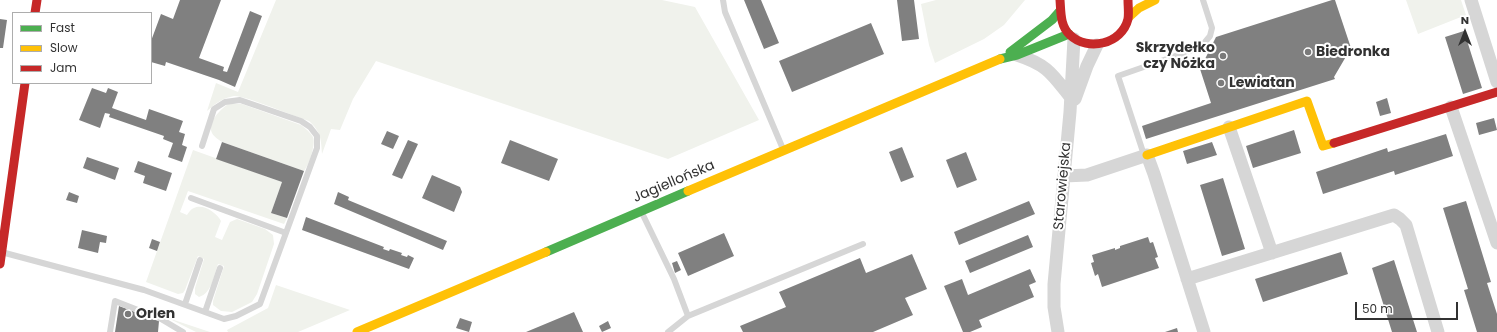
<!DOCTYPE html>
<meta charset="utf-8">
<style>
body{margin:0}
#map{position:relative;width:1497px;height:332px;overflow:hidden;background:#fff;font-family:Poppins,sans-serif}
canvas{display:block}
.legend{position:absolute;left:12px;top:12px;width:140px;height:72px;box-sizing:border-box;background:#fff;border:1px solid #adadad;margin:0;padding:5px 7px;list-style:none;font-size:12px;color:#323232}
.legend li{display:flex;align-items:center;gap:8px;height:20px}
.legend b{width:20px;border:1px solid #adadad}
.north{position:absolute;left:1445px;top:12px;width:40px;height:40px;-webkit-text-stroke:3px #fff;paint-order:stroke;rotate:0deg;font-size:11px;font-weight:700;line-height:16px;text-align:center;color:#323232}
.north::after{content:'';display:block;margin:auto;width:14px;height:18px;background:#323232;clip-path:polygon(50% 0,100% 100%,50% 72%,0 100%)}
.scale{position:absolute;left:1355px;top:302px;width:103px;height:18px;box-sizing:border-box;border:2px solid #323232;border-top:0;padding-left:5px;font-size:12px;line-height:14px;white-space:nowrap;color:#323232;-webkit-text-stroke:3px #fff;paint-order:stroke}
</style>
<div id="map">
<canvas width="1497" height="332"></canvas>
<ul class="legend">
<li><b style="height:5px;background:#4caf50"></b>Fast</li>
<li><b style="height:5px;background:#ffc107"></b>Slow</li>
<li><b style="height:5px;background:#c62828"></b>Jam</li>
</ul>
<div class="north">N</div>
<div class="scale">50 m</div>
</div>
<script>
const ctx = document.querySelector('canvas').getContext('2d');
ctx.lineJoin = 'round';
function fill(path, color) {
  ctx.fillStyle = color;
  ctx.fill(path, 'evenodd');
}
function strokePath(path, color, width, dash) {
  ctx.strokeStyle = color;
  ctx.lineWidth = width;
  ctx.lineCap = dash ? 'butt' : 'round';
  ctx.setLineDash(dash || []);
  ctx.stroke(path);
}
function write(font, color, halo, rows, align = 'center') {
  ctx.font = font + ' Poppins,sans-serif';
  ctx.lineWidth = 4;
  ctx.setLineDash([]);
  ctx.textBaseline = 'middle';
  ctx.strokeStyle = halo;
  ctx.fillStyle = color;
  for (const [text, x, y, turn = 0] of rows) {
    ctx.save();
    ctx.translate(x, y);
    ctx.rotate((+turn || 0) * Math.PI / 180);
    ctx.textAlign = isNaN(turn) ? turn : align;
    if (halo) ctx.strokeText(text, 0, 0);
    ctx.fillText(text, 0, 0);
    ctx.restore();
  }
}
const green = new Path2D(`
 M276,0H662L695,7L759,120L668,159L376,61L353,99L340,130L331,129L322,154C321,139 321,132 309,121C296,117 244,95 234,96C223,98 216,103 207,111L216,83L238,92Z
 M936,0H1025L1004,25L984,39L935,63L929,45L921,4Z
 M1406,0H1461L1466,15L1418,34Z
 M228,104H242L301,125C305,128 310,132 313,137C316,144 309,165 304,171L222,142C219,140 214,137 212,133C207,122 220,110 228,104Z
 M193,150L282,182L271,213L287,218L284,224L188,191L180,212L187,215C189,212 191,209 194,208C203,203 217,213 221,221L215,237L222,240L230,222L237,219L265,229L273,235L274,244L257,294L252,302L232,312L221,311L213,305V301L224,266L218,264C214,275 212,293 199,297L195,294V288L204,259L198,256L185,290L183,293L178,294L146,282Z
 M276,285L350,310L298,332H228L227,330L268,308Z
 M168,318L210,332H196Z`);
const building = new Path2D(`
 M180,0H221L199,58L224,67L223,71L227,72L250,11L262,16L235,87L219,80L166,62L165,66L151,62V41L161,14L173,19Z
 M744,0H761L779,43L764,49Z
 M897,0H914L919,39L902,41Z
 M1332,0H1335L1351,48L1334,77L1335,79L1146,139L1142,126L1211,103L1200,69L1216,37Z
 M0,19L7,20L3,48H0Z
 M871,23L884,54L792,92L779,61Z
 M1464,31L1482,88L1463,94L1445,37Z
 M92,88L106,93L108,88L118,92L112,108L146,120L149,109L183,121L179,132L185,134L182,145L187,147L182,162L168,157L173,143L163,139L164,136L109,117L110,114L105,113L100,128L79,120Z
 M1387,98L1391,113L1380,116L1376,102Z
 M1494,118L1497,130L1479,135L1476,123Z
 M1294,130L1301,153L1253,168L1246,146Z
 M387,131L399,136L393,149L381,144Z
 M1446,134L1453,156L1395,175L1394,171L1323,194L1316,172L1387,148L1388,152Z
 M408,140L418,144L402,179L392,175Z
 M510,140L558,159L549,181L501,163Z
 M222,142L304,171L287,218L271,213L282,182L216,159Z
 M1212,142L1217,155L1187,164L1183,151Z
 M902,147L914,177L901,182L889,152Z
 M966,152L977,180L957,188L946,160Z
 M87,157L119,168L115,180L83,168Z
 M138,161L172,173L166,191L143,183L145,176L134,172Z
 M432,175L460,187L462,192L454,212L422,198Z
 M1223,178L1245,249L1222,256L1200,185Z
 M69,192L79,196L77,203L66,200Z
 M338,192L349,197L348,200L447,241L443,250L334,204Z
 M1029,201L1035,214L959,245L954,232Z
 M1466,201L1491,282L1487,283L1497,314V332H1477L1464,290L1468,289L1443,208Z
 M306,217L384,247L383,249L389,251L390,249L402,253L401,255L407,257L408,255L414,258L409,269L302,230Z
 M82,230L107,236L106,243L100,242L98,253L78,248Z
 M724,233L734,256L688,276L678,253Z
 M1028,235L1033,247L970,273L965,261Z
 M1148,237L1150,243L1153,242L1158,257L1155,258L1159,268L1102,287L1098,274L1095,276L1091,263L1094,262L1092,255L1115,248V250L1120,248V246Z
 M152,239L160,242L157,251L149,248Z
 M1341,252L1348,274L1263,302L1255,279Z
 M912,254L927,289L905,298L913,315L873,332H743L740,326L786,307L779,292L860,258L866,273Z
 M1394,260L1417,332H1392L1372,268Z
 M677,261L681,270L675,273L672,263Z
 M1030,269L1036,282L1029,285L1034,297L979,320L982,327L970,332H963L944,286L962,279L968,295Z
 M119,306L159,321L158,332H115Z
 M574,312L583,332H526Z
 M460,318L472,322L469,332L456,328Z
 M608,321L611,328L602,332L599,326Z
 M1177,328L1178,332H1165Z`);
const lane = new Path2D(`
 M723,0L725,12L783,149
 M1144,155L1118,76L1201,47L1210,36L1212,28L1203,0
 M191,198L286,233
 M642,213L674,279L688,316L863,244
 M5,253L144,290L224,319L236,316L260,304L317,148V136L310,127L301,121L240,100L225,102L214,109L202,146
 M185,304L200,260
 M205,312L220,268
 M110,332L115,301L161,319L183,332
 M668,332L688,316`);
const street = new Path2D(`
 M1471,0L1497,82
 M1017,55C1048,65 1052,74 1071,98
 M1075,99L1087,66L1097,45
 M1451,107L1497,243
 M1229,127L1272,253
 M1064,176L1087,175L1147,155L1154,174L1204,332
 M1187,279L1394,215L1400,219L1406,225L1438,332
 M1058,332L1054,307V284L1070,112L1074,39`);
const fast = new Path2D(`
 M1010,52L1052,20L1059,12
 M1000,59L1017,55L1069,34
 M546,252L688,191`);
const slow = new Path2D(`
 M1129,17L1139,8L1155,0
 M1147,155L1307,101L1323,146L1334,143
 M688,191L1000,59
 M357,332L546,252`);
const jam = new Path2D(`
 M1060,0C1061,12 1060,26 1070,35C1088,52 1122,44 1128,19C1129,13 1128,6 1128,0
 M35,13L37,0
 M1334,143L1497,92
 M0,264L25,83`);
const markers = [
 [1308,52,4,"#7a7a7a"],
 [1223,56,4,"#7a7a7a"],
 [1221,83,4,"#7a7a7a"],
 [128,314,4,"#7a7a7a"]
];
const poiNames = [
 ["Skrzydełko",1215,48,"right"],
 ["czy Nóżka",1215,64,"right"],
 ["Biedronka",1316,52],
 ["Lewiatan",1229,83],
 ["Orlen",136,314]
];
const streetNames = [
 ["Jagiellońska",674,182,-23],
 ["Starowiejska",1063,186,-85]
];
fill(green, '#f0f2ec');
fill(building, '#808080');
strokePath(lane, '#d6d6d6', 6);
strokePath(street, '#d6d6d6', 13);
strokePath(fast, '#4caf50', 9);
strokePath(slow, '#ffc107', 9);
strokePath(jam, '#c62828', 9);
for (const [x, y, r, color] of markers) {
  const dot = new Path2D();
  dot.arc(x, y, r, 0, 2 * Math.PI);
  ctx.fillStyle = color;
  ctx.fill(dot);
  strokePath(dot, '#fff', 1.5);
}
write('bold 14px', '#323232', '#fff', poiNames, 'left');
write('14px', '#323232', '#fff', streetNames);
</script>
